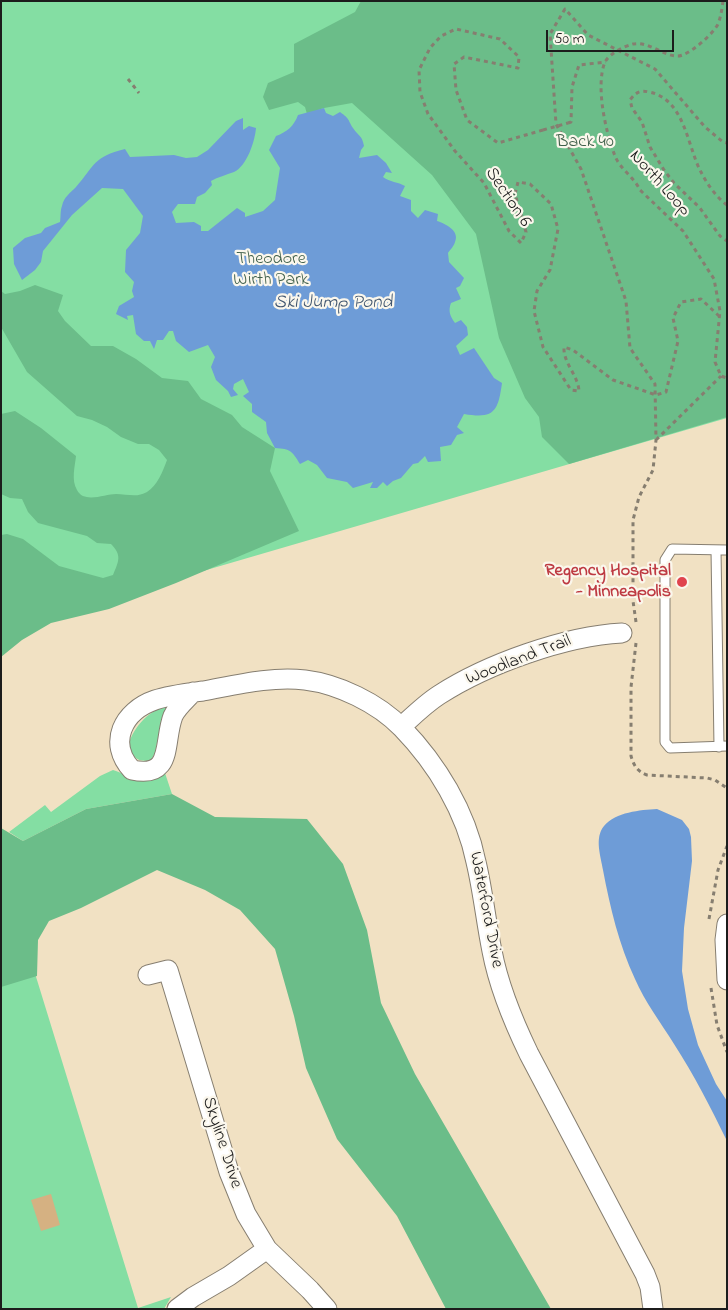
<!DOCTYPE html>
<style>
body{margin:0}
#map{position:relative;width:728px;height:1310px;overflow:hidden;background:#f1e1c3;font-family:"Indie Flower",sans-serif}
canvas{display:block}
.frame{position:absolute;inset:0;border:2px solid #1c1c1c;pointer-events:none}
.scale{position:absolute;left:546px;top:30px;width:128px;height:22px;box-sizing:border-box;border:2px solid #1c1c1c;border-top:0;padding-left:6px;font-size:15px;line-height:18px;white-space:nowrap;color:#1c1c1c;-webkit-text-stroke:4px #fbf7ec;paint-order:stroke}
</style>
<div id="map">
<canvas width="728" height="1310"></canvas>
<div class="frame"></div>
<div class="scale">50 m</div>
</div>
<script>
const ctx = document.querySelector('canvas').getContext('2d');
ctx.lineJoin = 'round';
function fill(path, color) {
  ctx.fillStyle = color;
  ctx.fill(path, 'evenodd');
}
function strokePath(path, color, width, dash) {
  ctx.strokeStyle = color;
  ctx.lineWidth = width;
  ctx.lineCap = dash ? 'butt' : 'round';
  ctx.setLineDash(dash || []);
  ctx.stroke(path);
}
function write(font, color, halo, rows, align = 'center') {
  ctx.font = font + ' "Indie Flower",sans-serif';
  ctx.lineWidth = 4.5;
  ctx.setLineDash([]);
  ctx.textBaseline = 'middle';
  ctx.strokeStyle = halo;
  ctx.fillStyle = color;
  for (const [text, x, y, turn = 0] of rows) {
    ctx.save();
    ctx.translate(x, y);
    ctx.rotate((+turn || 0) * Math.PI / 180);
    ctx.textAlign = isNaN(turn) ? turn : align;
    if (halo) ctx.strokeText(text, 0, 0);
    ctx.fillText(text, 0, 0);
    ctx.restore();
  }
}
const green = new Path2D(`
 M1,1H727V418L1,630Z
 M165,706L167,708L162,718L155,753L151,760C139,763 133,758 128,747C132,729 147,712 165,706Z
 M113,770C131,776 148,788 165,773L172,794L86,809L23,841L9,832L45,805L51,812L100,776Z
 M1,863L138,1308L171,1297L164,1309H1Z`);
const forest = new Path2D(`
 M361,1H727V417L569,464L542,437L539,417L525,398L499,338L476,234L432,175L352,103L324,108L307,114L305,107L298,102L269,110L263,97L268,83L294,72V44L355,12Z
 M35,285L63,295L58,311L65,321L91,346H113L136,359L162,378L188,381L201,399L232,415L242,427L275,448L270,471L299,531L176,583L109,609L51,623L22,640L1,657V535L7,534L23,539L59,566L103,578L113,575C119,561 122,555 111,544L97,543L87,536L38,523L28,512L22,499L10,498L1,494V414L15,411L41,428L76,456C75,466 71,480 77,490C84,504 105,494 116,494C127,494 137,498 147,492C157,486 163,471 167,460L159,450L149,444H138L121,437L107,427L92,420L77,416L27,372L1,327V291L5,294L20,291Z
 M172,794L215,817L307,819L343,864L367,930L381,1003L415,1074L551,1309H446L397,1216L337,1139L306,1068L294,1016L275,949L240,910L205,890L157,870L81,908L49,921L38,940L37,976L1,987V828L23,841L86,809Z`);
const water = new Path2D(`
 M324,108L326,113L333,116L340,112C351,120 347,119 353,128C359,137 362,135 364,146L361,150L359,158L377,155L386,163L392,173L386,172L383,177C390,182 398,182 405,186L400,196L411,200V211L418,218L425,210L438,214L437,221C446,224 460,231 455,242C454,246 450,250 448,253L449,262L464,278L460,286L456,288L461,299L451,303C448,311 450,316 455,323L461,320L467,327L468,335L456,346L460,355L474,348L494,378L502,383C498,412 494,419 464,414L457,427L464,433L457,435L451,445L440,447L441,461L428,462L425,456L418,463L413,464L401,478L393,481L387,486L383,482L377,488H370L373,482L353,488L347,482L327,478L317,465L308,460L300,464C292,451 291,449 275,448L267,433L266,422L252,412V404L243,396L249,392L243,379L234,384L233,389L238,395L231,397L228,391L216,380L211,367L215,357L208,345L189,352L176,341L173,331H169L163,340H157L154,349L150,341H144L136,334L133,315L127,316L128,320L116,314L119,306L134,297L132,291L134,282L125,272L126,250L140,233L143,216L123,189L102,188L72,215L43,251L41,262L35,270L22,280L14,264L13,248L25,238L41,233L45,228L60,222C61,217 60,211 62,206C64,197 70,193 76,187C95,165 93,157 125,149L130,157L174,155L186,158L197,157L208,150L236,121L243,118V130L249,126L256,128C255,141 247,166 234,172C226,175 218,177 211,181L212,185L205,193L197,197L195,204H178L172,212L176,223L194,222L201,226V231H208L237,208L245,213V217L263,211L275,200L280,168L269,150L276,136C287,132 294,126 298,115Z
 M657,809L682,820L689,829L691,837L692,861L684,928L682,971L688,1009L698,1045L716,1084L727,1101V1141C711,1108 694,1075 674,1044C661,1023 645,1002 635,979C619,945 610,907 603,870C601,857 594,838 604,826C616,812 640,810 657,809Z`);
const building = new Path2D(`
 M51,1194L60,1225L41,1231L31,1200Z`);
const path = new Path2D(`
 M723,1C722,9 721,16 718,24C714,33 688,57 677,56C663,56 649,41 633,44C624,46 609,54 605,62C595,86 606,133 615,156C620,169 634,177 640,190L683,231L714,279L720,311L715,362L721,376L727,378
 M128,79L139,93
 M568,123L571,122L572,87L579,65L606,62
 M543,130L498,143L467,120L456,90L454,64L464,57L518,68L519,57L500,39L456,29L441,36L430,48L419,70L420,92L428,114L455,151L484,183L509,231L521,243L526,232L515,194L518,182L530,184L551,204L558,229L550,270L537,291L534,311L543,347L571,390L579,391C578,375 563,363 564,347L573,350L613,380L656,395L666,392L678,341L673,318L681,302L701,299L720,317
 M727,205C716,197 707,184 701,172C687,146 685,99 649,92C640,90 636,92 630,100L632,108L642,122L650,147L664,170L674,183L700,208L720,236L727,241
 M656,440L721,376
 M636,622L633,601V520L639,497L653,470L656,440L655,384L630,348L626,301L581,169L556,124L550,34L565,9L588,35L655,69L705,127L723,142L727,143
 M636,643L631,687V756C634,766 637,771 647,775L707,778L715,780L727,788
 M709,919L718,870L727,846
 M711,988L717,1025L727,1052`);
const service = new Path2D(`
 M716,550L719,747
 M727,550L672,549L665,560V742L670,748L727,746`);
const minor = new Path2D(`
 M193,692C187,699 177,707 173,716C163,742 174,779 132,770C107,743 123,711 155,700C170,695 188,693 203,691C236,685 271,676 305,680C338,684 378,703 402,728C437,764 466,812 476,862C483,891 486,922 492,951C499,988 513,1021 529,1054L645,1274L650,1287L653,1309
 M401,727C413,716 425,704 439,695C487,664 565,636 622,633
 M727,924L725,940L727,980
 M148,975L168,970L229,1172L246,1214L267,1249L310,1290L327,1309
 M177,1309L193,1297L229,1276L267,1249`);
const pathBridge = new Path2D(`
 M543,130L568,123`);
const markers = [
 [682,582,6,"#e0444e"]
];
const parkNames = [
 ["Back 40",585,143],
 ["Theodore",271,260],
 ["Wirth Park",271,281]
];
const streetNames = [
 ["North Loop",659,184,48],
 ["Section 6",507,198,56],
 ["Woodland Trail",519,661,-21],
 ["Waterford Drive",485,910,79],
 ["Skyline Drive",221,1143,72]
];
const healthNames = [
 ["Regency Hospital",671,572],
 ["- Minneapolis",671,593]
];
const waterNames = [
 ["Ski Jump Pond",333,304]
];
fill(green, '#84dea3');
fill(forest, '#6bbd89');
fill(water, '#6e9cd7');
fill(building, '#d5b182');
strokePath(service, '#867e70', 11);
strokePath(minor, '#867e70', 21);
strokePath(path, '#867e70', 3, [4, 4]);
strokePath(service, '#fff', 9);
strokePath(minor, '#fff', 19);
strokePath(pathBridge, '#867e70', 3, [4, 4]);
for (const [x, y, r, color] of markers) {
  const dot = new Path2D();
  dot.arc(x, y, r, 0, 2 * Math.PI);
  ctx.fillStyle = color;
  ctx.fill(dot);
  strokePath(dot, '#fbf7ec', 2);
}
write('18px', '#40604b', '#fbf7ec', parkNames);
write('18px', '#1c1c1c', '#fbf7ec', streetNames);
write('bold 18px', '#be3a42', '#fbf7ec', healthNames, 'right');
write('italic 19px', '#415670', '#fbf7ec', waterNames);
</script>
